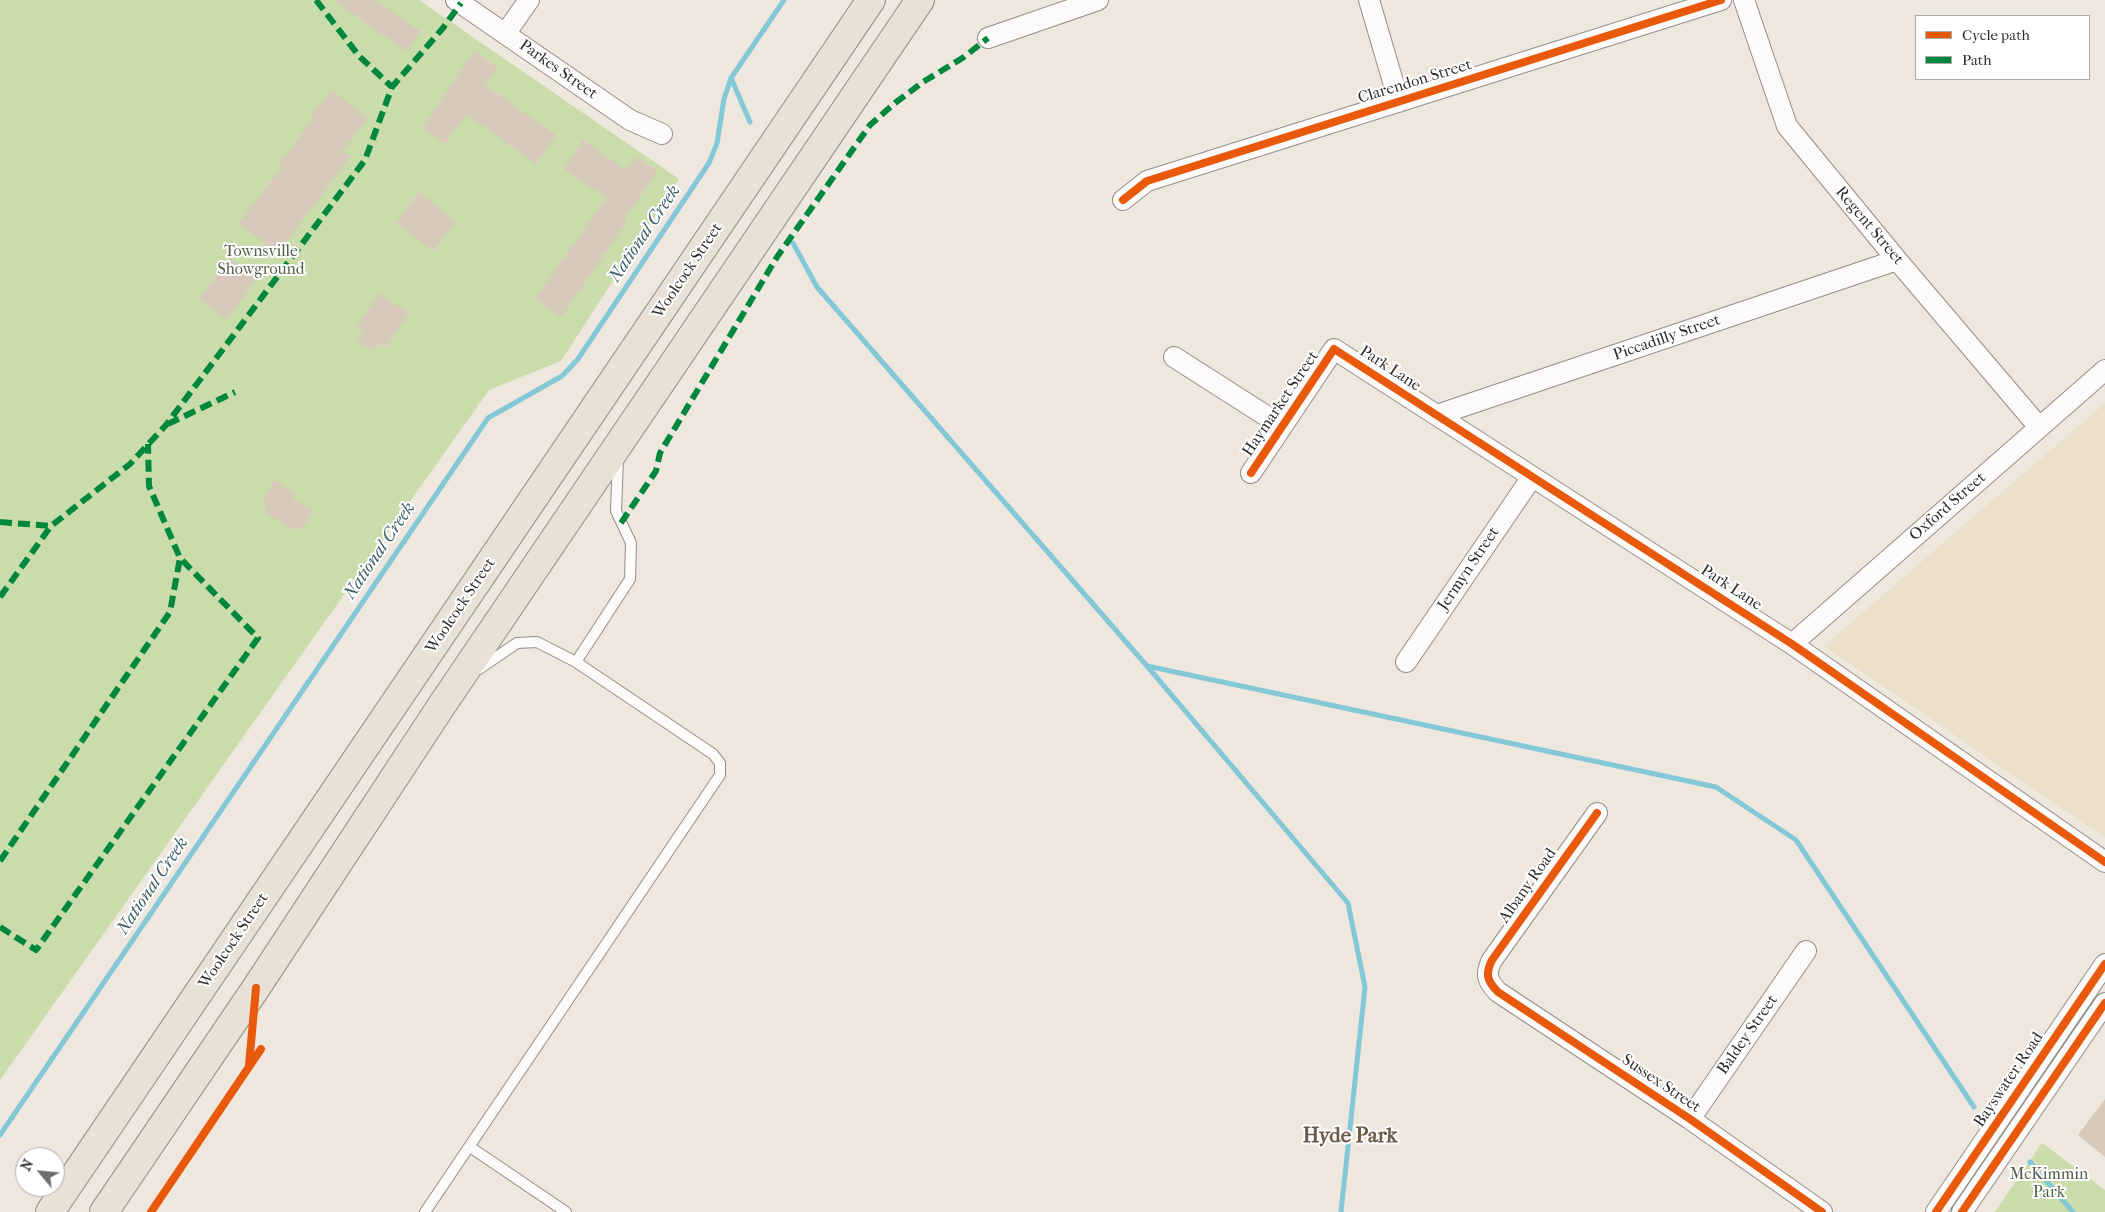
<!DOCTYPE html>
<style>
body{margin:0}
#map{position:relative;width:2105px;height:1212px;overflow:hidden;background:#eee7dd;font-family:"IM FELL French Canon",serif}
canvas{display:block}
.legend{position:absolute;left:1915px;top:15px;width:175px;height:65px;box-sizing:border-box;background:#fff;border:1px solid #aaa;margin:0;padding:6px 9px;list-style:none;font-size:15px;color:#2b2b2b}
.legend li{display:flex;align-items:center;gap:10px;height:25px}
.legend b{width:25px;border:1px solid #aaa}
.north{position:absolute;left:15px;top:1147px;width:50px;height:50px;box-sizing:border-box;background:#fff;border:1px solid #aaa;border-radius:50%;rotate:298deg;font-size:14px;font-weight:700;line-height:20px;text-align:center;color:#2b2b2b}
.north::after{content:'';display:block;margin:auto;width:18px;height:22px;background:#6f6d69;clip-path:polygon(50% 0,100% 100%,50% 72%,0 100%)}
</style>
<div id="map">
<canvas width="2105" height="1212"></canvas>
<ul class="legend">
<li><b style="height:6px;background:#e8590c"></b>Cycle path</li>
<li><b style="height:6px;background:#00873e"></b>Path</li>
</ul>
<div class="north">N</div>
</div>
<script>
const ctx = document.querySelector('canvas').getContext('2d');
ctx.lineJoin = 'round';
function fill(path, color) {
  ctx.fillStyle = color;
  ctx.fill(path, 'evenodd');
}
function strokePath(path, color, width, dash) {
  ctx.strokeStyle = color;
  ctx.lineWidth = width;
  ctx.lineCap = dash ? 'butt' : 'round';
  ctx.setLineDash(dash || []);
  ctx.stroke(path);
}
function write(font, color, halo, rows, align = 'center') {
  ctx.font = font + ' "IM FELL French Canon",serif';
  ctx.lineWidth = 4;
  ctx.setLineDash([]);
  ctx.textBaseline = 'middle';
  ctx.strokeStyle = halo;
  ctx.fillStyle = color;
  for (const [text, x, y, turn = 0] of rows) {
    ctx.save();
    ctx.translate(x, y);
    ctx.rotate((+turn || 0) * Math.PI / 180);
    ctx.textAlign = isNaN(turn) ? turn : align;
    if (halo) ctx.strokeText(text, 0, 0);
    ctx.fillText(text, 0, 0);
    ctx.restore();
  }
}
const built = new Path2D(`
 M2105,403V838L1824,646Z`);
const green = new Path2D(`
 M0,0H419L679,179L561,361L489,390L0,1080Z
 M2042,1143L2105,1190V1212H1995Z`);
const stream = new Path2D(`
 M731,78L750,122
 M793,243L817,287L1147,666L1348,903L1365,987L1341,1212
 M1147,666L1716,787L1796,840L1974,1107
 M0,1135L488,418L562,376L578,359L709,163L717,143L724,99L731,78L784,0
 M2030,1162L2073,1212`);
const building = new Path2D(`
 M333,0H375L420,31L406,51Z
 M474,51L497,67L485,85L556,135L536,164L466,114L445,144L422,129Z
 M331,90L368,118L343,151L351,156L278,253L239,223L281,168L278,166L314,118L311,116Z
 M583,140L626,170L636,156L657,171L624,220L627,222L561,317L535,299L606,198L564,169Z
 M419,192L456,222L433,251L396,222Z
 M229,258L257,279L226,320L199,299Z
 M379,293L409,313L386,347L379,343L374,351L357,341L363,332L356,328Z
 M274,480L296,493L293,499L313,510L303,529L289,528L266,513L264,499Z
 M2105,1099V1157L2078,1135Z`);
const lane = new Path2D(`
 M576,662L630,579L631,543L616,511L618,458
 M470,1147L566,1212
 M425,1212L720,775V763L713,754L576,662L537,642L517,643L479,669`);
const street = new Path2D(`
 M456,0L630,120L662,134
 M1369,0L1399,102
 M1744,0L1787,126L1897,260L2039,427
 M505,34L529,0
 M988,38L1098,0
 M1123,200L1147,181L1721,0
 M1174,357L1282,426
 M1437,415L1897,260
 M1251,473L1334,349L1792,644L2105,862
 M1792,644L2105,370
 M1406,662L1532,477
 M1597,813L1492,960C1485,974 1487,981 1498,992L1690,1119L1822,1212
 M1690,1119L1806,951
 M1936,1212L2105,964
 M1962,1212L2105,1003`);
const primary = new Path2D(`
 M50,1212L871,0
 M104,1212L256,988L442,705L920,0`);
const quiet = new Path2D(`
 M316,0L359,56L392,87
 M168,424L235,392
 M0,522L51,526
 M621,523L656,471L660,453L777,257L870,125L895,103L923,82L964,57L988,38
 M0,597L51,526L130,464L166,425L365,160L392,87L443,28L461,3
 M0,861L170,612L180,558
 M0,927L36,950L258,638L180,558L149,486L148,444`);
const cycleway = new Path2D(`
 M1123,200L1147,181L1721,0
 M1251,473L1334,349L1792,644L2105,862
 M1597,813L1492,960C1485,974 1487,981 1498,992L1690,1119L1822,1212
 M249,1065L256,988
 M151,1212L261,1049
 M1936,1212L2105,964
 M1962,1212L2105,1003`);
const streetNames = [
 ["Parkes Street",558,70,35],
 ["Clarendon Street",1415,82,-17],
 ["Regent Street",1869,226,50],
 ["Woolcock Street",688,271,-56],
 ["Piccadilly Street",1667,338,-19],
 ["Park Lane",1390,369,33],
 ["Haymarket Street",1281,404,-56],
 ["Oxford Street",1948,507,-41],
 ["Jermyn Street",1469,569,-56],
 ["Park Lane",1731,588,33],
 ["Woolcock Street",461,606,-56],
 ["Albany Road",1528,886,-55],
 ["Woolcock Street",234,941,-56],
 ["Baldey Street",1748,1035,-55],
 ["Bayswater Road",2009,1080,-56],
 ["Sussex Street",1661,1084,34]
];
const parkNames = [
 ["Townsville",261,252],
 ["Showground",261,270],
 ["McKimmin",2049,1175],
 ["Park",2049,1193]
];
const waterNames = [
 ["National Creek",645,234,-56],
 ["National Creek",380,551,-56],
 ["National Creek",153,886,-56]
];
const districtNames = [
 ["Hyde Park",1350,1137]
];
fill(built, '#eae0ca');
fill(green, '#c9dca9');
strokePath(stream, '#84c8d7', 5);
fill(building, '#d7cabb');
strokePath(lane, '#928f8a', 12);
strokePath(street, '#928f8a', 22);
strokePath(primary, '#928f8a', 30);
strokePath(lane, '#fcfbfa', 10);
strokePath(street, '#fcfbfa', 20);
strokePath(primary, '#e7e2d5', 28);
strokePath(quiet, '#00873e', 6, [12, 6]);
strokePath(cycleway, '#e8590c', 8);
write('16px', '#2b2b2b', '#fff', streetNames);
write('16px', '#515d44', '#fff', parkNames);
write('italic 18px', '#3a5d66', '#fff', waterNames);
write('bold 21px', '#6c5a48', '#fff', districtNames);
</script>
